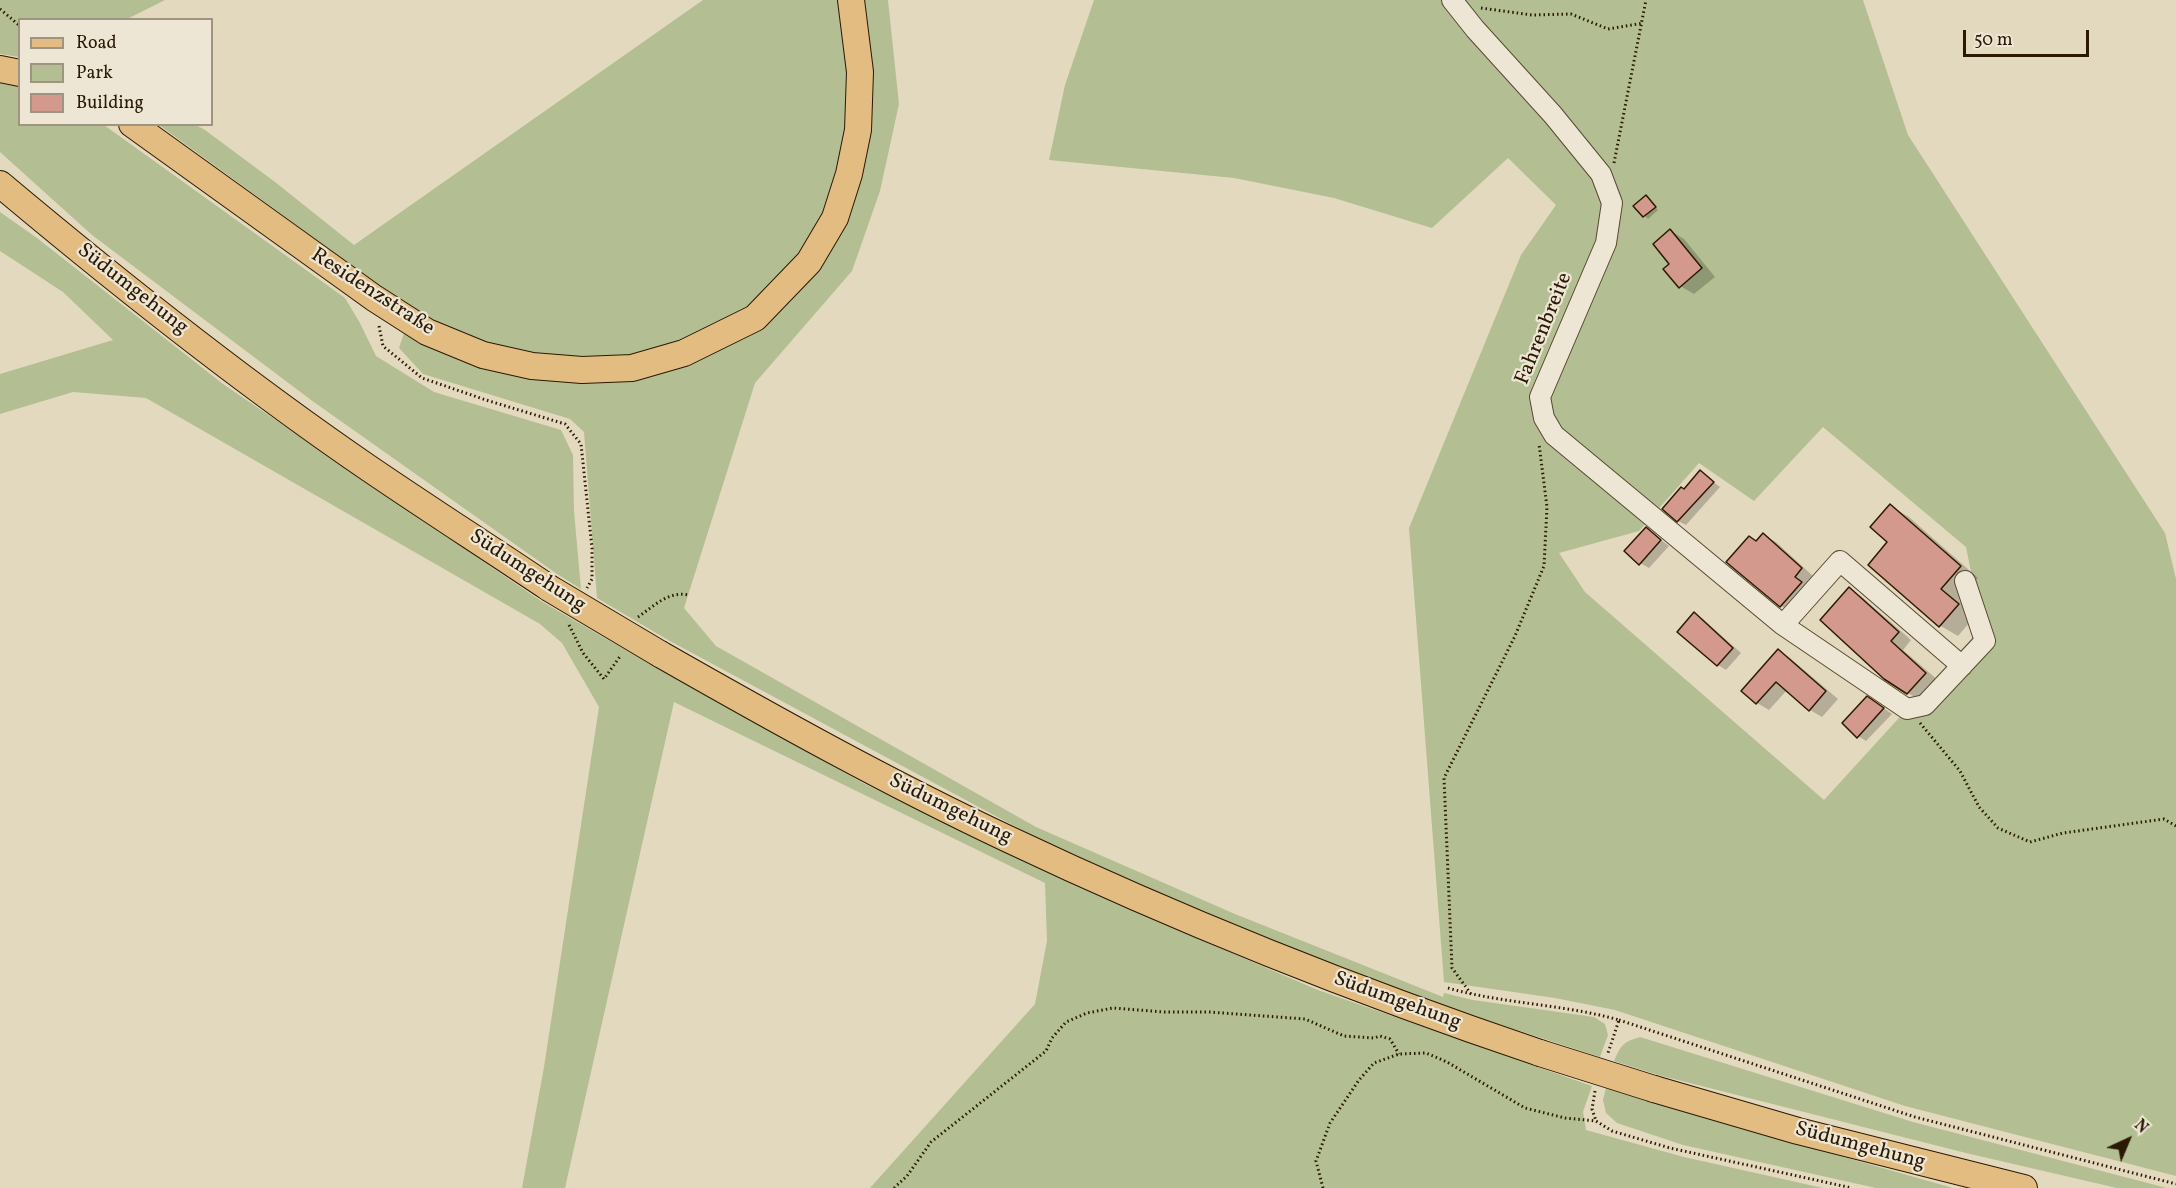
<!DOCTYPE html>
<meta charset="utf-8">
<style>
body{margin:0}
#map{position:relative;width:2176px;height:1188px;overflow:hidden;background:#e3d9bf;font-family:Vollkorn,serif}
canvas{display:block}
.legend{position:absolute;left:18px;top:18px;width:195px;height:108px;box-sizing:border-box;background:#ede6d5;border:2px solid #9f9481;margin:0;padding:8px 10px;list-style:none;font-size:18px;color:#2b1903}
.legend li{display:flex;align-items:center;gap:12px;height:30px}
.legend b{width:30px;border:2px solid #9f9481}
.north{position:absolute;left:2098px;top:1110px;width:60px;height:60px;-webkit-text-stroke:4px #ede6d5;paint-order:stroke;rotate:44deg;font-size:16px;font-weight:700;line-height:24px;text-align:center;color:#2b1903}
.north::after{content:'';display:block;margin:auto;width:21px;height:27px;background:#2b1903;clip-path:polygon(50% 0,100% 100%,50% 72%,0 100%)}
.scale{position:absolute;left:1963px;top:30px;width:126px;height:27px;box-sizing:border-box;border:3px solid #2b1903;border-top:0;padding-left:8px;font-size:18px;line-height:21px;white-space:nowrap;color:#2b1903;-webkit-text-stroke:4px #ede6d5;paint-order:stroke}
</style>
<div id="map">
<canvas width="2176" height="1188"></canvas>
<ul class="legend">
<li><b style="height:8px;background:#e2bc80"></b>Road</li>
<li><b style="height:16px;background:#b3bf92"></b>Park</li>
<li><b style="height:16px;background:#d3998c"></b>Building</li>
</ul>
<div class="north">N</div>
<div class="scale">50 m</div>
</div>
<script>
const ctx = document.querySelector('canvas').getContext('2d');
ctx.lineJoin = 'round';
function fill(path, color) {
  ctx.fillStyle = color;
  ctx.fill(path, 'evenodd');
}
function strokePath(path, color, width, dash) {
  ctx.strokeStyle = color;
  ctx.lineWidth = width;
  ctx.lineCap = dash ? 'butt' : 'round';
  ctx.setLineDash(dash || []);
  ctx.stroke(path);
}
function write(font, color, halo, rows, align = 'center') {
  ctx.font = font + ' Vollkorn,serif';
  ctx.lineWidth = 4.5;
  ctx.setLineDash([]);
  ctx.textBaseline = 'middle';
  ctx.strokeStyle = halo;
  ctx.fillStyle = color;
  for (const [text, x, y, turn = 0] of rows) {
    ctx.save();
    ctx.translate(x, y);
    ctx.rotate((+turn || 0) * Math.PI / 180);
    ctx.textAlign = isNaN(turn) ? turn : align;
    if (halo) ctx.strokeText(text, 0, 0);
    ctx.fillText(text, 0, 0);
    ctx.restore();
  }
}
const green = new Path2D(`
 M0,0H165L127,19L20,20L19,57L0,54Z
 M703,0H888L899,104L880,191L852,271L755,383L684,608L716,646L1036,827L1235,914L1443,997L1444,993L1473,1000L1594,1017L1605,1024L1608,1035L1600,1057L1421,999L1189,907L1111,873L1029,834L668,640L597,598L584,432L570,419L423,374L399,348L412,309L159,125H196L205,130L275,182L354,245Z
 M1094,0H1863L1908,135L2165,533L2176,579V1176L1905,1106L1615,1010L1555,998L1444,982L1409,528L1521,255L1556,205L1508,158L1432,228L1334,198L1234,178L1049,160L1065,85ZM1823,427L1966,547L1982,627L1824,800L1585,592L1559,553L1639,531L1699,463L1754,501Z
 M0,81L19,86L20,124L104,125L345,298L360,323L376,356L434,392L561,430L573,455L574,511L581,589L557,574L311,400L92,235L0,152Z
 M0,212L37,238L223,384L541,601L653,666L865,784L1041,868L1180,931L1318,990L1592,1086L1583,1112L1586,1130L1684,1157L1823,1188H870L1035,1004L1047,941L1045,883L674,702L565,1188H522L544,1067L599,707L562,643L540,624L146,398L73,392L0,414V374L113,340L63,292L0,251Z
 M1640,1037L1913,1122L2167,1188H2117L1966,1153L1658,1075L1614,1061C1621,1045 1623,1042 1640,1037Z
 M1606,1088L1650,1102L1953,1188H1876L1683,1145L1617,1123L1606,1113L1603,1100Z`);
const shadow = new Path2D(`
 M1646,197L1658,210L1648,219L1635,206Z
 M1671,231L1684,239L1715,277L1694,294L1680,286L1671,264Z
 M1700,472L1720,487L1686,525L1678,521Z
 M1890,506L1909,517L1978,578L1959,600L1976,615L1958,636L1939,625L1889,542Z
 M1646,529L1669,546L1649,568L1640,563Z
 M1763,535L1776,542L1814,577L1794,613L1781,606L1757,542Z
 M1849,589L1862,597L1911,640L1903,650L1939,681L1921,701L1908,693Z
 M1694,614L1703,619L1741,653L1726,670L1718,665Z
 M1778,651L1790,658L1838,699L1822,717L1810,710L1787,690L1769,710L1757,703L1743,690Z
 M1876,703L1892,714L1866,741L1858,736Z`);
const building = new Path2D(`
 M1646,195L1656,207L1643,217L1633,206Z
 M1670,229L1702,268L1679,288L1663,269L1669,264L1653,244Z
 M1700,470L1714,482L1677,522L1662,509L1681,487L1684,489Z
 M1890,504L1961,566L1941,589L1959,604L1939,627L1868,565L1887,542L1870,527Z
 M1646,527L1661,540L1639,565L1624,551Z
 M1763,533L1802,568L1795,577L1802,582L1780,607L1726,562L1749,536L1756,541Z
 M1849,587L1899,632L1891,641L1926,673L1907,694L1884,679L1820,620Z
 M1694,612L1733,648L1717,666L1677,632Z
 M1778,649L1826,691L1809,711L1776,682L1756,704L1741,691Z
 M1867,696L1884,708L1857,738L1842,723Z`);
const path = new Path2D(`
 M1481,8L1532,15L1571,14L1608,29L1643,23
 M0,9L20,26
 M1614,163L1646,0
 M379,326L383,346L422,378L486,400L565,424L581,444L592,548V579L587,588
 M638,617C654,606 668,591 688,595
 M569,625L583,653L604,679L621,655
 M1920,723L1960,771L1979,807L1998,828L2030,842L2063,833L2164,819L2176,826
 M1448,988C1504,1004 1563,1004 1619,1020L1608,1053
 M1471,994L1452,968L1444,778L1515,636L1544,566L1547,507L1539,444
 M1619,1020L1915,1117L2176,1184
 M1595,1091L1592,1109L1596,1121
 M894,1188L907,1176L931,1142L1046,1051L1052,1038L1066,1022L1087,1013L1113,1008L1164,1012H1209L1305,1019L1344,1036L1374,1038L1380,1036L1390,1039L1399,1054
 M1323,1188L1316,1161L1330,1123L1359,1080L1374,1063L1399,1054L1426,1053L1447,1062L1525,1108L1565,1118L1596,1121L1612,1131L1670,1148L1852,1188`);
const minor = new Path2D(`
 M1452,0L1475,29L1553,115L1601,174L1612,203L1606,243L1540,397L1544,418L1554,435L1783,625L1907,709L1925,705L1985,641L1965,581
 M1783,625L1840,561L1962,666`);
const major = new Path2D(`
 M0,69L20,73
 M132,124L374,298L427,332L483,355L532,366L582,370L632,368L684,353L755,318L809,262L835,218L849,174L858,130L860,72L851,0
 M0,184C118,283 240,380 367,467C427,508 488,547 549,588
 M660,654C774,719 889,783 1008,839C1181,921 1359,992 1540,1053
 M1654,1089L1798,1131L2024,1188`);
const majorBridge = new Path2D(`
 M549,588L660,654
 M1540,1053L1654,1089`);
const streetNames = [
 ["Südumgehung",132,290,38],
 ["Residenzstraße",372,293,33],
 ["Fahrenbreite",1545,329,-68],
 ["Südumgehung",527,572,33],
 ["Südumgehung",950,810,26],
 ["Südumgehung",1397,1002,20],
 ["Südumgehung",1860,1147,15]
];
fill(green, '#b3bf92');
fill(shadow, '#0003');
fill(building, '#d3998c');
strokePath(building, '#2b1903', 1.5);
strokePath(minor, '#594932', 22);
strokePath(major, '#2b1903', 28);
strokePath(path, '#2b1903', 3, [1.5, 3]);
strokePath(minor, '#ede6d5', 20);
strokePath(major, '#e2bc80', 26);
strokePath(majorBridge, '#2b1903', 28, []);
strokePath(majorBridge, '#e2bc80', 26);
write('21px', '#2b1903', '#ede6d5', streetNames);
</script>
